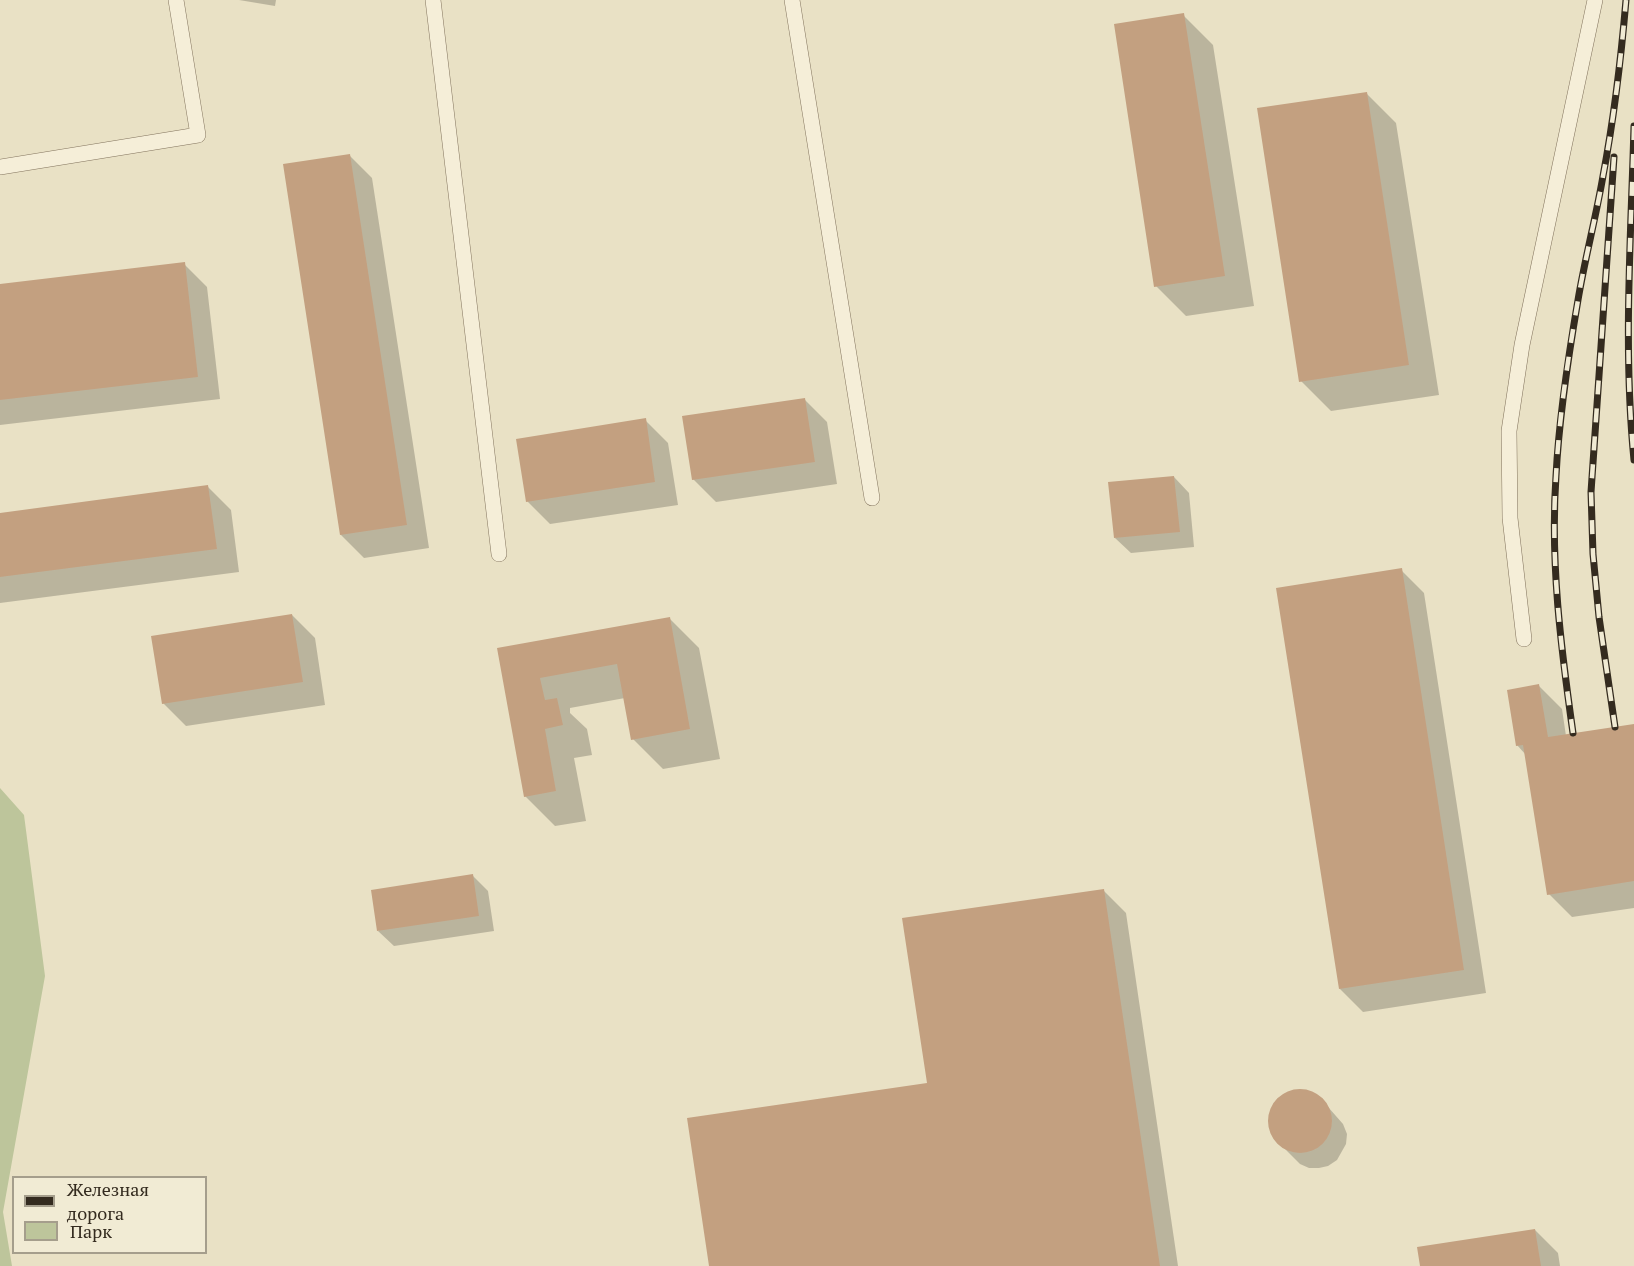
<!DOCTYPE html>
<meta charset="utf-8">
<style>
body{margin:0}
#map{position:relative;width:1634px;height:1266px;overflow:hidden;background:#e9e1c5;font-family:"PT Serif",serif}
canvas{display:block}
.legend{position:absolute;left:12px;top:1176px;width:195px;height:78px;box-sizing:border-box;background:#f1ebd4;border:2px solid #a59e8c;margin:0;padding:8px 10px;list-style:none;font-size:18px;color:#342b1f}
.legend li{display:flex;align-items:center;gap:12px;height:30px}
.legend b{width:30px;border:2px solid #a59e8c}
</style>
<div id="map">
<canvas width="1634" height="1266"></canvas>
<ul class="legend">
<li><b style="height:8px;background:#342b1f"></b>Железная дорога</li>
<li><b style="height:16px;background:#bdc59b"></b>Парк</li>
</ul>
</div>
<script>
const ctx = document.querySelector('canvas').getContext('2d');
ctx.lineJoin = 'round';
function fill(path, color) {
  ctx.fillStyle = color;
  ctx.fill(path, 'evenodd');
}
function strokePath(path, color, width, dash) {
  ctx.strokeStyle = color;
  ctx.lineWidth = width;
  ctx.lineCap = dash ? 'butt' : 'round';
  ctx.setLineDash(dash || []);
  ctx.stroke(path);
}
const green = new Path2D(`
 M0,788L24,815L45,976L3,1212L12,1266H0Z`);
const shadow = new Path2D(`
 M239,0H276L275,6Z
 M1183,15L1213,45L1254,306L1186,316L1156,286Z
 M1366,93L1396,123L1439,395L1331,411L1301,381Z
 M349,155L372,178L429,548L364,558L341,535Z
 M184,264L207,287L220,399L0,425V285Z
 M804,399L827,422L837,484L716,502L693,479Z
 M645,420L668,443L678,505L550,524L527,501Z
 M1174,477L1189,493L1194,547L1131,553L1115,538Z
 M208,487L231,510L239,572L0,603V514Z
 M1401,570L1424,593L1486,993L1363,1012L1340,989Z
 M292,615L315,638L325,705L186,726L163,703Z
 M669,618L699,648L720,759L663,769L633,739L625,698L570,708V713L587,729L592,755L574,758L586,821L555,826L525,796L498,650Z
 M1539,686L1562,709L1566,736L1634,725V908L1572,917L1549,894L1526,755L1517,745Z
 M472,875L488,891L494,931L394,946L378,931Z
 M1103,890L1126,913L1178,1266H710L928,1085Z
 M1302,1091L1312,1094L1321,1099L1343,1124L1347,1134L1346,1144L1337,1160L1328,1166L1319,1168H1309L1300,1164L1277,1141L1269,1123L1270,1113L1275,1103L1283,1096L1292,1092Z
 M1535,1230L1558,1253L1560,1266H1422Z`);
const building = new Path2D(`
 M1184,13L1225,276L1154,287L1114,24Z
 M1367,92L1409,365L1299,382L1257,108Z
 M350,154L407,525L340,535L283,164Z
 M185,262L198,377L0,400V284Z
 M805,398L815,462L692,480L682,416Z
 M646,418L655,482L526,502L516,439Z
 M1174,476L1180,532L1114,538L1108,482Z
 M208,485L217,549L0,577V513Z
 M1402,568L1464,970L1339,989L1276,588Z
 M292,614L303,682L162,704L151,636Z
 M670,617L690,729L631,740L617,664L540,678L545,700L557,698L563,725L545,729L556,791L524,797L497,648Z
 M1539,684L1548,737L1634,724V881L1547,895L1523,745L1516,746L1507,690Z
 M473,874L479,916L377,931L371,890Z
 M1104,889L1160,1266H709L687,1118L927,1083L902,918Z
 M1268 1121a32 32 0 1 1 64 0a32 32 0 1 1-64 0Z
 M1535,1229L1541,1266H1420L1417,1247Z`);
const lane = new Path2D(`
 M433,0L499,554
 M792,0L872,498
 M0,167L198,135L176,0
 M1524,639L1510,518L1509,431L1522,345L1595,0`);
const rail = new Path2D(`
 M1634,126C1631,237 1623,349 1634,460
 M1614,157L1591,492L1593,554L1599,617L1615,727
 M1573,733C1561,648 1550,562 1556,476C1559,417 1568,358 1578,300C1585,258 1596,217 1603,176C1614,118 1621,59 1626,0`);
fill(green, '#bdc59b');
fill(shadow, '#0003');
fill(building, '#c3a080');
strokePath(lane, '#82735d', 16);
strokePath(lane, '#f5eed8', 15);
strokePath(rail, '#342b1f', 7);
strokePath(rail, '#f1ebd4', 4.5, [14]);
</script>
